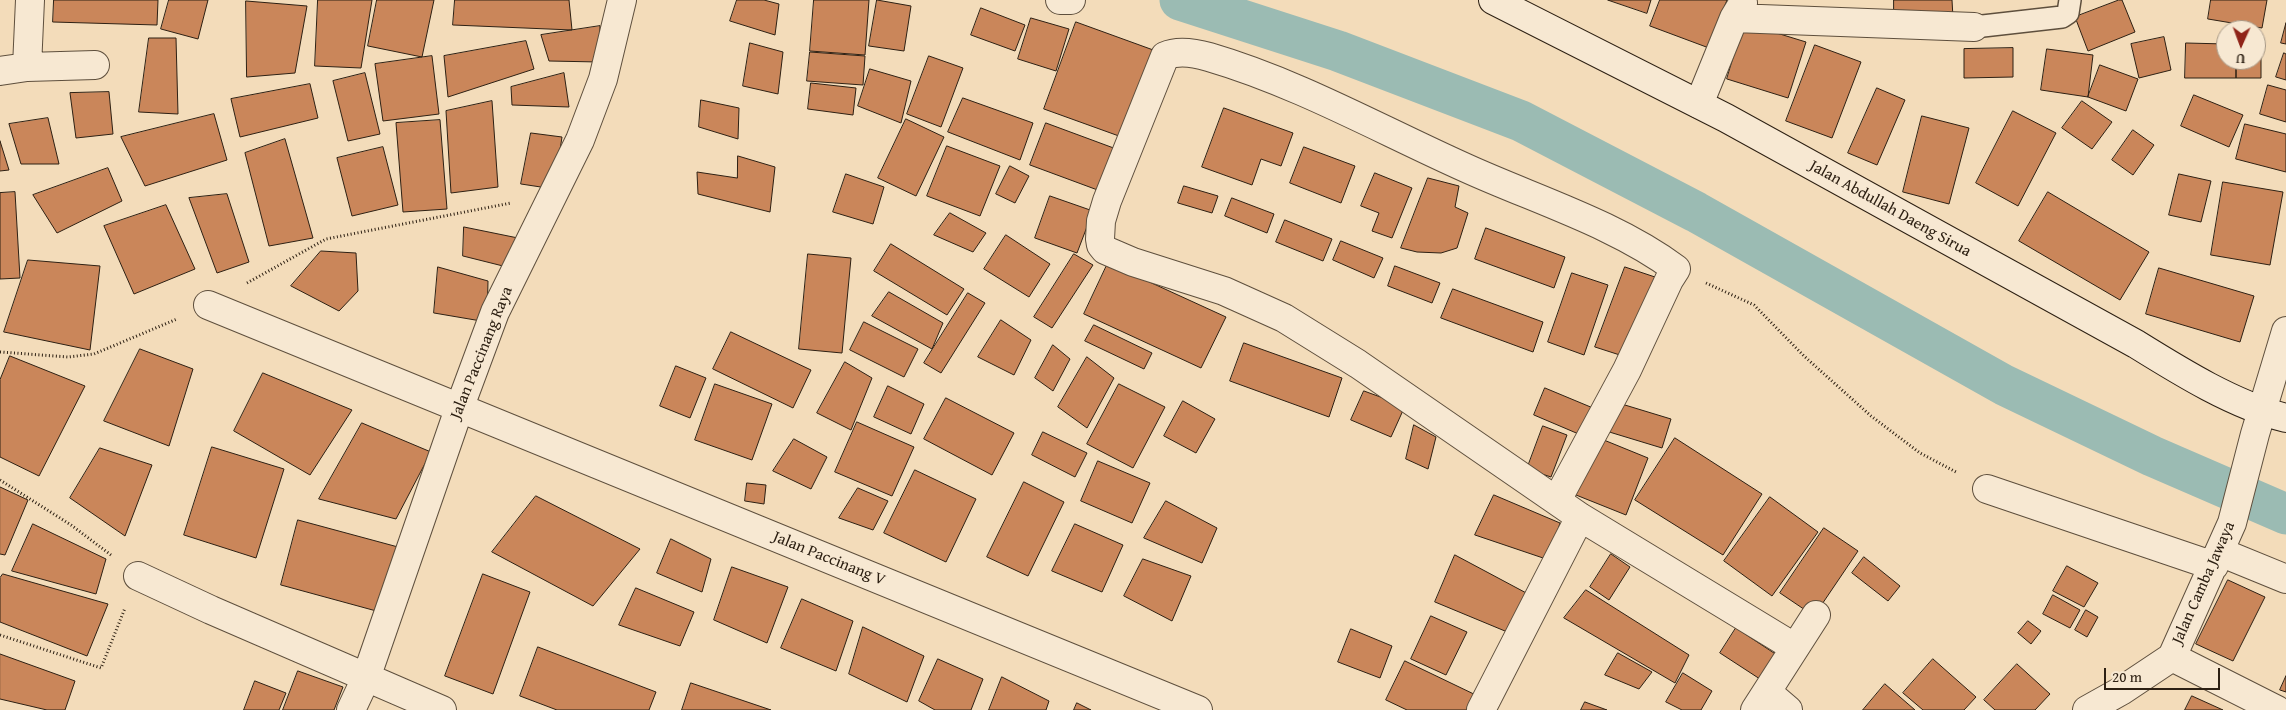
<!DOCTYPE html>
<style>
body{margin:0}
#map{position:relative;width:2286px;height:710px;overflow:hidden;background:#f3dcba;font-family:"Gentium Book Plus",serif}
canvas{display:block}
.north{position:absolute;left:2216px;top:20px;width:50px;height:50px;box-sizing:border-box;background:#f7e8d2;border:1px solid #a69886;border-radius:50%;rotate:182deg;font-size:14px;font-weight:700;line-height:20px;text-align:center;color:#2d2013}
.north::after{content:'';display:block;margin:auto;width:18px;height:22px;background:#8f2418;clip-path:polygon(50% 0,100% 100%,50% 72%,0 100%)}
.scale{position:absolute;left:2104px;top:668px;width:116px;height:22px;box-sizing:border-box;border:2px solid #2d2013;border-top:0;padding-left:6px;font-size:15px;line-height:18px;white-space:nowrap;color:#2d2013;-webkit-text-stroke:4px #f7e8d2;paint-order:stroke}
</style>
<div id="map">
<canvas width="2286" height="710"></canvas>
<div class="north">U</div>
<div class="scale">20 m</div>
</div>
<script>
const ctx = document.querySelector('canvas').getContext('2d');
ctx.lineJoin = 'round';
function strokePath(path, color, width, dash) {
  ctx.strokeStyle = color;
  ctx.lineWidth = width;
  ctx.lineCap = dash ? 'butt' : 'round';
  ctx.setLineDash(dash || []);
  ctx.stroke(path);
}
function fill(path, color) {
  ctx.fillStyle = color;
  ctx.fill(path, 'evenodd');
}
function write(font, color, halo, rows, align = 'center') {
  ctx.font = font + ' "Gentium Book Plus",serif';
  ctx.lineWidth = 4;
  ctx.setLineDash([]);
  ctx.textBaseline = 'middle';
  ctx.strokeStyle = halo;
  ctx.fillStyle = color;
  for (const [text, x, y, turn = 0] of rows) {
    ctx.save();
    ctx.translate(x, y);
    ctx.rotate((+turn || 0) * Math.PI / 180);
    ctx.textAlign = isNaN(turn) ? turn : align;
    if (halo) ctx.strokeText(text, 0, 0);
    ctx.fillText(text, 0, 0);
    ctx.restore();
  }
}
const canal = new Path2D(`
 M1180,0L1338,51L1521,121L1696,212L2004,385L2152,456L2286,514`);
const building = new Path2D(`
 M54,0H158L157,25L53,22Z
 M169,0H208L198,39L161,29Z
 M318,0H372L361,68L315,66Z
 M377,0H434L422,57L368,46Z
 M455,0H569L572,30L453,25Z
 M737,0H764L779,4L775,35L730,21Z
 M814,0H869L865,55L810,51Z
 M877,0L911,6L904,51L869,46Z
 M1608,0H1651L1647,13Z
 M1660,0H1727L1709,48L1650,26Z
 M1894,0H1952L1953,18L1894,20Z
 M2119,0H2122L2135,32L2088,51L2075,17Z
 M2211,0H2267L2262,28L2208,19Z
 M246,1L307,6L295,73L247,77Z
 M981,8L1025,25L1015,51L971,35Z
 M1031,18L1069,29L1056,71L1018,59Z
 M1076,22L1156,51L1130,140L1044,109Z
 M1744,23L1806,42L1788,98L1727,79Z
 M2286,23V44L2281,43Z
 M600,26L599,62L549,61L541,35Z
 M2164,37L2171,70L2139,78L2131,44Z
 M149,38H176L178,114L139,112Z
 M526,41L534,69L448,97L444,56Z
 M750,43L783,52L778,94L743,86Z
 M2186,43L2226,44V60H2236V78H2185Z
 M2256,43H2261V78H2236V60H2256Z
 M1815,45L1861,62L1832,138L1786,121Z
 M2013,48V77L1964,78V49Z
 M2047,49L2093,55L2088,97L2041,90Z
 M810,52L865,56L863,85L807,81Z
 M2284,53L2286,54V80L2276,77Z
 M432,56L439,114L383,121L375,64Z
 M929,56L963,68L941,127L907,114Z
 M2100,65L2138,79L2126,111L2088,97Z
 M870,69L911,81L901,123L858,106Z
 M365,73L380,134L348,141L333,81Z
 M564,73L569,107L512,105L511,87Z
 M811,83L856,88L853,115L808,109Z
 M310,84L318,118L240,137L231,99Z
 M2268,85L2286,90V122L2260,114Z
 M1877,88L1905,100L1877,165L1848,153Z
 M109,92L113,134L76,138L70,93Z
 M2194,95L2243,115L2229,147L2181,126Z
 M963,98L1033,123L1020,160L948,132Z
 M701,100L739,108L738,139L699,127Z
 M492,101L498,187L451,193L446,111Z
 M2082,101L2112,122L2092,149L2062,128Z
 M1224,108L1293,133L1281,166L1261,159L1252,185L1202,167Z
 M2013,111L2056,133L2018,206L1976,183Z
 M214,114L227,160L145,186L121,137Z
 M1922,116L1969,128L1949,204L1903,192Z
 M48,118L59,164H21L9,124Z
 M906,119L944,137L916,196L878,178Z
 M440,120L447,209L403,212L396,123Z
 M1046,123L1119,150L1103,192L1030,165Z
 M2245,124L2286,134V172L2236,159Z
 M2133,130L2154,145L2133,175L2112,160Z
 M531,133L562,137L554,189L521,184Z
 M285,139L313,238L269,246L245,153Z
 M0,141L9,170L0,171Z
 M947,146L1000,166L980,216L927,196Z
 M383,147L398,205L352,216L337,158Z
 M1304,147L1355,166L1341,203L1290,183Z
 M738,156L775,167L770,212L698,194L697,172L737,178Z
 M1010,166L1029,176L1015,203L996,194Z
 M108,168L122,201L57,233L33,195Z
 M1375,173L1412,188L1392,238L1372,231L1379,213L1361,206Z
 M846,174L884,187L873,224L833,212Z
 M2179,174L2211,181L2201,222L2169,215Z
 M1428,178L1459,186L1455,207L1468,213L1457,248L1441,253L1417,252L1401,248Z
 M2223,182L2283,192L2270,265L2211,255Z
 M1184,186L1218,196L1212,213L1178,203Z
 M15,192L20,278L0,279V193Z
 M2048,192L2149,252L2120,300L2019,241Z
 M227,194L249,262L217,273L189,198Z
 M1050,196L1093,211L1077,253L1035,238Z
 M1232,198L1274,214L1267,233L1225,216Z
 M166,205L195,269L134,294L104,226Z
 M950,213L986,233L973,252L934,235Z
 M1285,220L1332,239L1323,261L1276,242Z
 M464,227L518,238L511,268L463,256Z
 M1486,228L1565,257L1554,288L1475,259Z
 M1006,235L1050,264L1029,297L984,269Z
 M1341,241L1383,258L1374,278L1333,260Z
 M891,244L964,289L947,315L874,271Z
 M321,251L356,253L358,291L339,311L291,286Z
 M808,254L851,258L842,353L799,349Z
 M1074,254L1093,265L1052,328L1034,317Z
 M28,260L100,266L90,350L4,332Z
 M1108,263L1226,317L1201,368L1084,314Z
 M1395,266L1440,283L1432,303L1388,286Z
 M438,267L488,281L487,322L434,313Z
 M1625,267L1655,277L1626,357L1595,347Z
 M2159,268L2254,296L2240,342L2146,314Z
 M1572,273L1608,285L1584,355L1548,342Z
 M1453,289L1543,322L1533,352L1441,318Z
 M889,292L943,323L932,349L872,316Z
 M968,293L985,303L941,373L924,363Z
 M1001,320L1031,340L1014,375L978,357Z
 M864,322L918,349L904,377L850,350Z
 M1094,325L1152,353L1144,369L1085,341Z
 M731,332L811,370L793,408L713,369Z
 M1244,343L1342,378L1329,417L1230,381Z
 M1053,345L1070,359L1053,391L1035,378Z
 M140,349L193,369L169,446L104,421Z
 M10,356L85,386L39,476L0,457V380Z
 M1087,357L1114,378L1087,428L1058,407Z
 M845,362L872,378L851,430L817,413Z
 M676,366L706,378L690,418L660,406Z
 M263,373L352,410L310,475L234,431Z
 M715,384L772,404L752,460L695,440Z
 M1119,384L1165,407L1133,468L1087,444Z
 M888,386L924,404L911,434L874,417Z
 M1545,388L1593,408L1581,435L1534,415Z
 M1364,391L1405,406L1391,437L1351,420Z
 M946,398L1014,433L992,475L924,439Z
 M1183,401L1215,419L1196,453L1164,436Z
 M1615,402L1671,419L1662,448L1606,431Z
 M857,422L914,447L892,496L835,472Z
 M362,423L431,452L396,519L319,499Z
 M1414,425L1436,437L1428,469L1406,459Z
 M1543,426L1567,435L1551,477L1527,469Z
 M1043,432L1087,453L1075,477L1032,455Z
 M1594,436L1648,458L1626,515L1571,493Z
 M1675,438L1762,494L1723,555L1635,500Z
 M794,439L827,457L811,489L773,471Z
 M212,447L284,469L256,558L184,535Z
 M100,448L152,465L125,536L70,498Z
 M1098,461L1150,483L1132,523L1081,501Z
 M915,470L976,499L946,562L884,533Z
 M1024,482L1064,502L1028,576L987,557Z
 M747,483L766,485L764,504L745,501Z
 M0,487L28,500L5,555L0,554Z
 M858,488L888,501L873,530L839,518Z
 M1494,495L1560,523L1549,560L1475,535Z
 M536,496L640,549L593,606L492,552Z
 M1770,497L1818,532L1772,596L1724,561Z
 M1166,501L1217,528L1202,563L1144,538Z
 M298,520L398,547L380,612L281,585Z
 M33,524L106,559L96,594L12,571Z
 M1075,524L1123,545L1102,592L1052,571Z
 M1824,528L1858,551L1814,616L1780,593Z
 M671,539L711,559L702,592L657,573Z
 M1611,554L1630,567L1609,600L1590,587Z
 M1455,555L1530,595L1517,636L1435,602Z
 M1864,557L1900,586L1888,601L1852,573Z
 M1143,559L1191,576L1172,621L1124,596Z
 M2067,566L2098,583L2084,607L2053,591Z
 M732,567L788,587L767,643L714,620Z
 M3,574L108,604L87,656L0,622V578Z
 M483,574L530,592L493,694L445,676Z
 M2228,580L2265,597L2233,661L2196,644Z
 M636,588L694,612L680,646L619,625Z
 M1586,590L1689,655L1675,683L1564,618Z
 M2053,595L2080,610L2070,628L2043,614Z
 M802,599L853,621L836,671L781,648Z
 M2086,610L2098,617L2087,637L2075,630Z
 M1431,616L1467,632L1446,675L1411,659Z
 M2028,621L2041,631L2031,644L2018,633Z
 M863,627L924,656L907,702L849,674Z
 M1736,628L1780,657L1763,681L1720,653Z
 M1351,629L1392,646L1380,678L1338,662Z
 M538,647L656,692L649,710H557L520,696Z
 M1618,653L1652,672L1639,689L1605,675Z
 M0,654L75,681L65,710H47L0,699Z
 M938,659L983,679L971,710H935L919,701Z
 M1933,659L1976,697L1964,710H1923L1903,693Z
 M1405,661L1480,697L1473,710H1407L1386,700Z
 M2017,664L2050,694L2035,710H1995L1984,700Z
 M298,671L343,687L334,710H283Z
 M1683,673L1712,691L1701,710H1682L1666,702Z
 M2286,676V692L2280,690Z
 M1002,677L1049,701L1046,710H989Z
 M255,681L286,693L279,710H244Z
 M691,683L771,710H682Z
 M1885,684L1915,710H1863Z
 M2192,696L2223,710H2185Z
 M1585,702L1607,710H1581Z
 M1077,703L1091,710H1074Z`);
const path = new Path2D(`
 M247,283L326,239L511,203
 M1706,283L1754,305L1804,356L1871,416L1920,453L1958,473
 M0,352L68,357L94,354L177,319
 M0,480L71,525L111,555
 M0,635L101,668L125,608`);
const lane = new Path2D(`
 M1974,27L2062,17L2068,13L2070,0`);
const street = new Path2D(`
 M1060,0H1071
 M1734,18L1974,27
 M27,67L30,0
 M0,71L27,67L95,65
 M1699,104L1734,18L1743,3
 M208,305L1198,710
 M1987,489L2214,566
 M1557,500L1627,370L1669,280L1676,269C1616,224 1534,199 1466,168C1381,130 1298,83 1209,57C1195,53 1178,50 1165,56L1107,201L1101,221L1100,239L1101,245L1105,250L1133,262L1224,291L1284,318L1358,364L1580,517L1794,647
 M2220,552L2286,579
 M138,576L211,610L442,710
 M2172,657L2277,710
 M1767,692L1788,710
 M351,710L366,678L459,409L495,312L580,140L603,79L622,0
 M1481,710L1580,517
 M1755,710L1816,615
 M2087,710L2121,691L2172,657L2232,523L2255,434L2286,331`);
const secondary = new Path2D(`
 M1493,0L1726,118L2136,344C2181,372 2234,405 2286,418`);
const streetNames = [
 ["Jalan Abdullah Daeng Sirua",1890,209,29],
 ["Jalan Paccinang Raya",482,353,-68],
 ["Jalan Paccinang V",829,559,22],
 ["Jalan Camba Jawaya",2204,583,-66]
];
strokePath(canal, '#9bbbb3', 41);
fill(building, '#ca865a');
strokePath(building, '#2d2013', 1);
strokePath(lane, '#5e4f3d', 24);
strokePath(street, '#5e4f3d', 30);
strokePath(secondary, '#2d2013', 30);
strokePath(path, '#2d2013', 3, [1, 2.5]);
strokePath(lane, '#f7e8d2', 21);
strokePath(street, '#f7e8d2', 28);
strokePath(secondary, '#f7e8d2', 28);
write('16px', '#2d2013', '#f7e8d2', streetNames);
</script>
